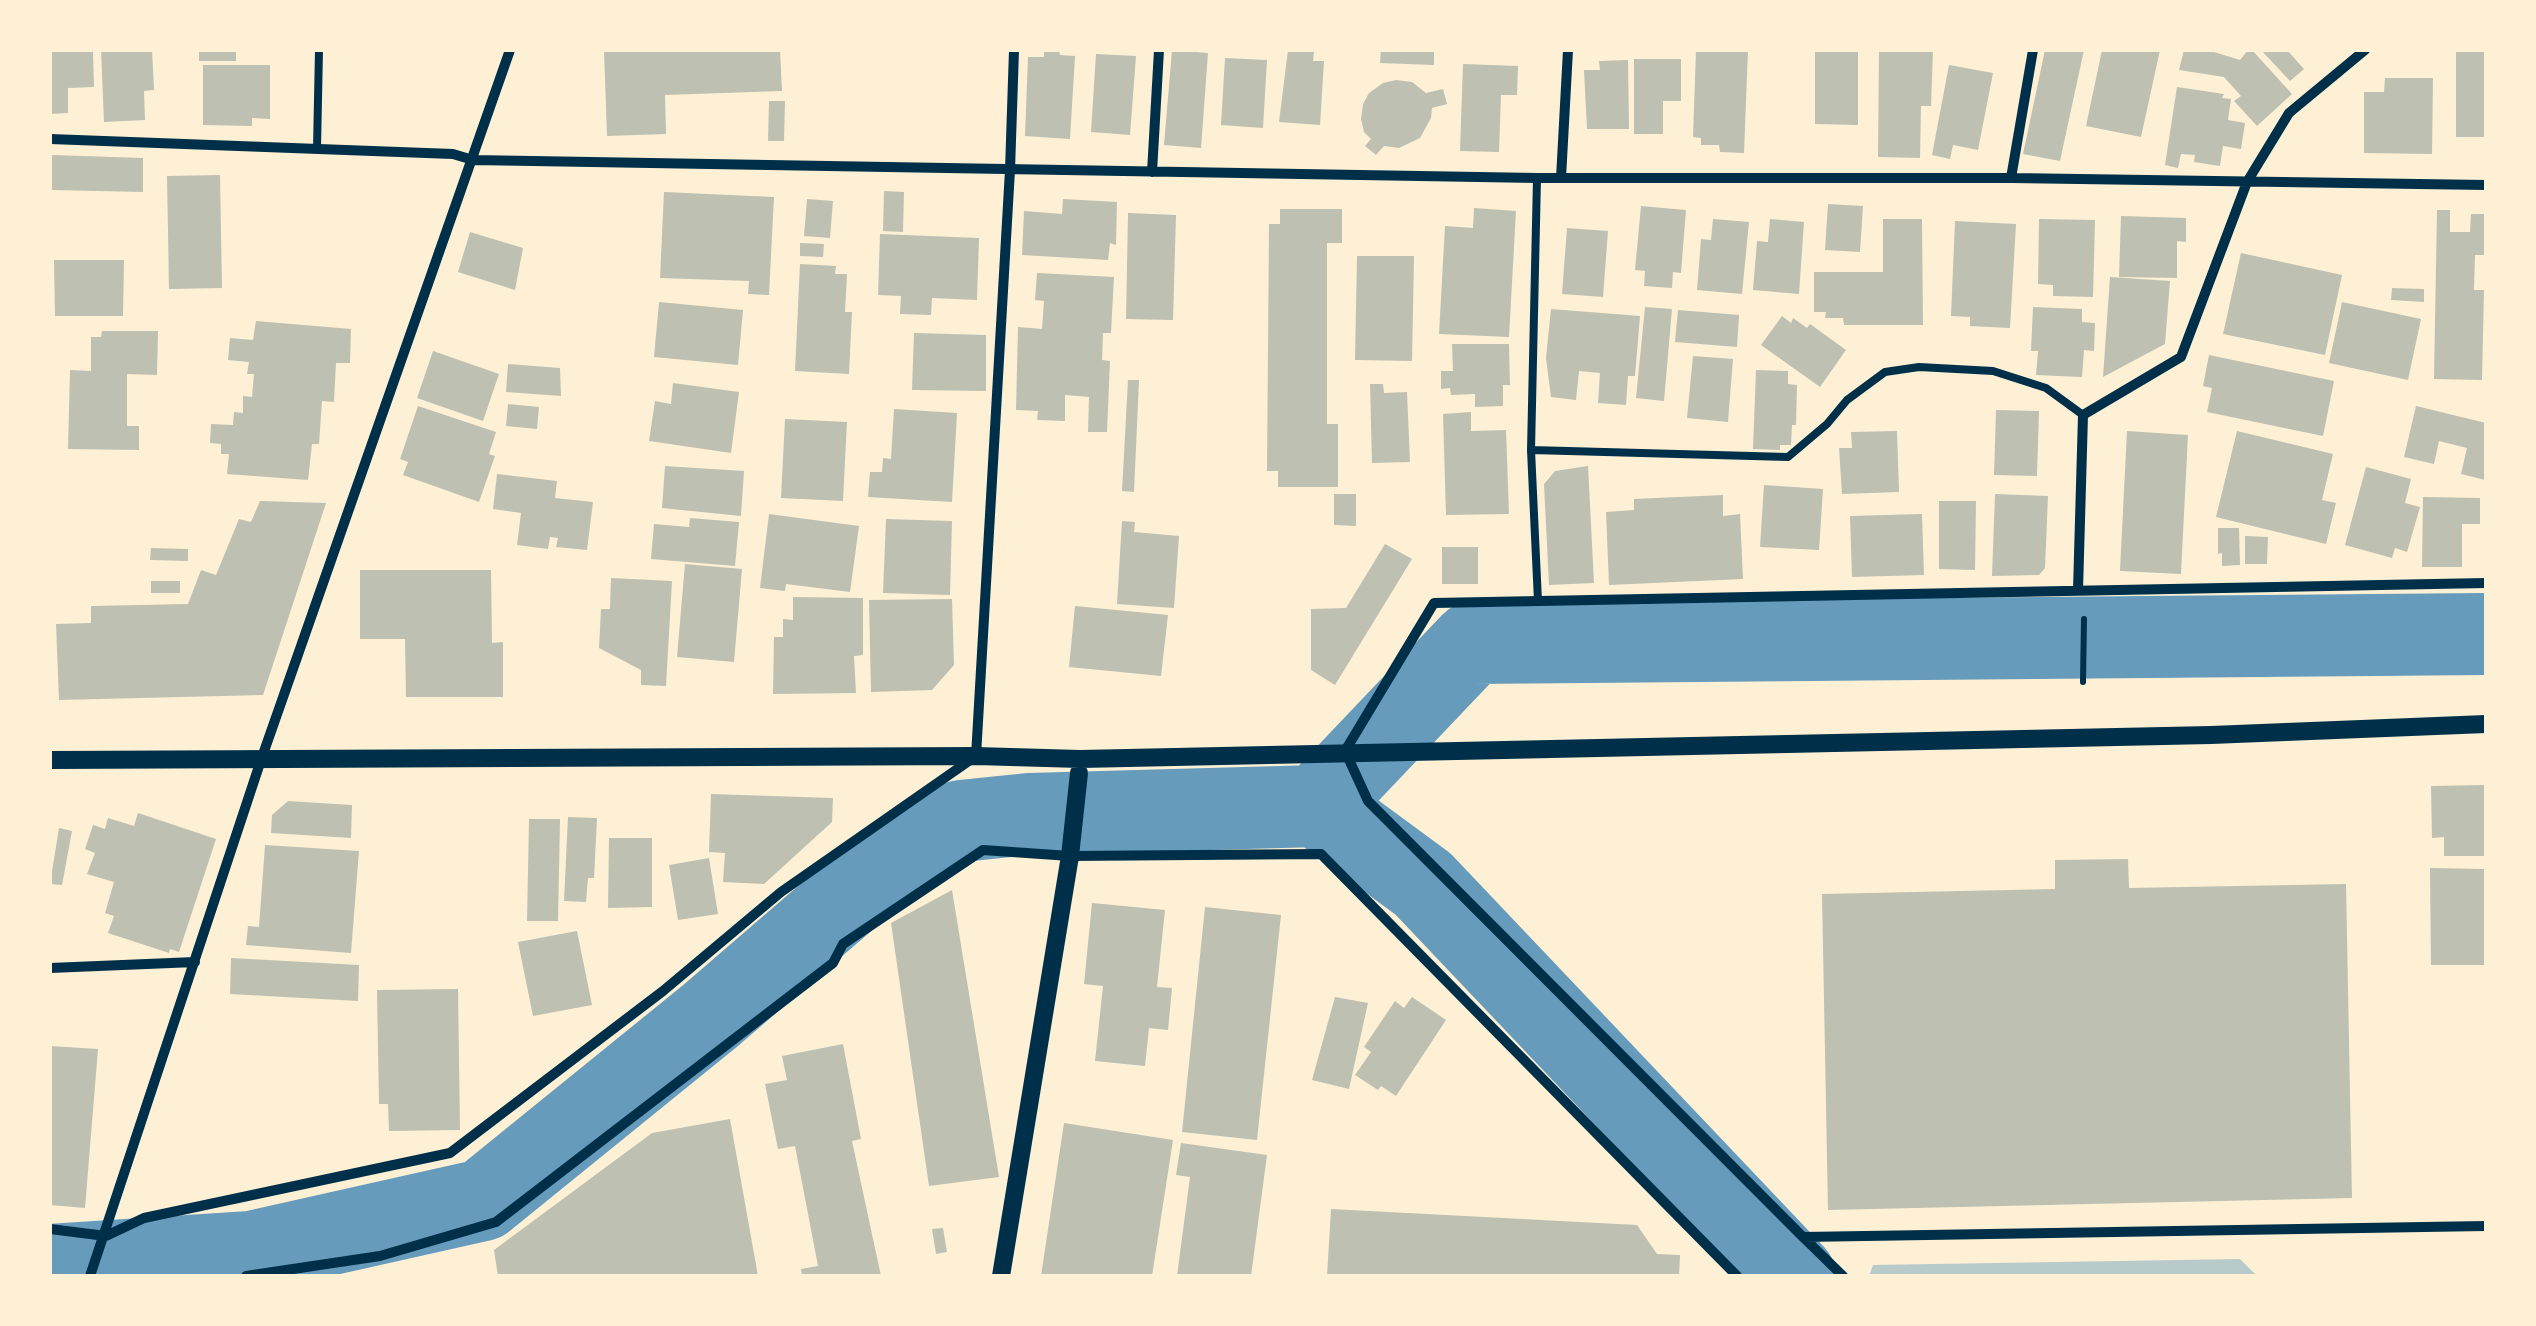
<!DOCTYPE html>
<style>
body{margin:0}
#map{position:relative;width:2536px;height:1326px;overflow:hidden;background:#fdf0d5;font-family:Quicksand,sans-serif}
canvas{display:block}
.frame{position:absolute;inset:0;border:52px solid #fdf0d5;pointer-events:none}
</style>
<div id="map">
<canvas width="2536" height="1326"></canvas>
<div class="frame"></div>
</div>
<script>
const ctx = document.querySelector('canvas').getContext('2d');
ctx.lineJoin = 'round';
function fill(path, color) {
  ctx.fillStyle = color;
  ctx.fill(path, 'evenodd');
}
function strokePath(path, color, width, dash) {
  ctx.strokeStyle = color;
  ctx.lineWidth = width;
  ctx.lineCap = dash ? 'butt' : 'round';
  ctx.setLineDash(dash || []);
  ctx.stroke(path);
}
const green = new Path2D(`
 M2240,1259L2257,1276H1869L1873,1265Z`);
const river = new Path2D(`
 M1317,806L1423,884L1795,1276
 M50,1265L251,1252L483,1200L710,1016L884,866L961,821L1029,814L1317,806L1472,643L2486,634`);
const building = new Path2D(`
 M50,50H93L94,87L68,88V113L50,114Z
 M101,50H152L154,90L144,91L145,120L104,122Z
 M199,50H236V61H199Z
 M604,50H780L782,91L665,95L666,134L607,136Z
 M1044,50H1059L1060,55L1075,56L1070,139L1025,136L1028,57H1044Z
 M1172,50L1208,53L1201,148L1164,145Z
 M1288,50L1314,52L1313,61H1324L1320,125L1279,122Z
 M1381,50H1434V65L1380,63Z
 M1696,50H1748L1744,153L1720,152L1719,145H1701V138L1693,137Z
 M1815,50H1858V125L1815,124Z
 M1879,50H1933L1931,106H1921L1920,158L1878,157Z
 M2045,50H2084L2060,161L2023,154Z
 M2102,50H2160L2141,137L2086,126Z
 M2184,50L2214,52L2240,60L2248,50H2252L2292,94L2257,126L2234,101L2241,96L2224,77L2179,70Z
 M2261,50H2287L2304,69L2290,81Z
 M2456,50H2486V137H2456Z
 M1096,54L1136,56L1130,135L1091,132Z
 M1225,58L1267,60L1263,128L1221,125Z
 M1634,59H1681V101H1663V134H1634Z
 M1628,60L1629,129H1587L1584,70H1600L1599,61Z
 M1463,64L1518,66L1517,95H1501L1499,152L1460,151Z
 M203,65H270V119L252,118V126L203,125Z
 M1949,65L1993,73L1978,150L1953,145L1950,159L1932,155Z
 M2385,78H2433L2432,154L2364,153V92H2384Z
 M1396,80L1412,82L1426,93L1443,89L1447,104L1432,108L1431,118L1420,138L1399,148L1384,146L1376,155L1365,146L1371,139L1364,132L1361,119L1363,104L1369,93L1383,83Z
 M2177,87L2224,94L2222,98L2231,99L2228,120L2245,123L2241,149L2223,146L2220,166L2194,162L2195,155L2181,154L2178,168L2165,165Z
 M769,101H785L784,141H768Z
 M52,155L143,158V192L51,190Z
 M220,175L222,288L169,289L167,176Z
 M884,191L904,192L903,232L883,231Z
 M664,192L774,197L769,295L748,294L749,281L660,278Z
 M807,199L833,201L830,238L804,236Z
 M1063,199L1117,202L1116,245L1110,243L1108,260L1022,255L1024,211L1062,214Z
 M1828,204L1863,206L1860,252L1825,250Z
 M1641,206L1686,210L1681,273L1673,272L1672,288L1644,286L1645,271L1635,270Z
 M1474,208L1516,211L1509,337L1439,334L1445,226L1473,228Z
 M1280,209H1342V243H1327V424H1338V487H1278V471H1267L1269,224H1280Z
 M2437,210H2450V232H2470L2471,214H2485L2484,255H2475L2474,290H2484L2482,380L2434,379Z
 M1128,213L1176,215L1173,320L1126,319Z
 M2121,216L2186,218V242L2177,241V278L2119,277Z
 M1713,219L1749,222L1742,294L1697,290L1701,239L1711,240Z
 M1770,219L1804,222L1799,294L1753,290L1757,241L1768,242Z
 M1883,219H1922L1923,325H1844L1843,318H1825L1826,312H1814V272H1883Z
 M2039,219L2095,220L2093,297L2053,296V285L2038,284Z
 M1955,221L2016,224L2010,328L1970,326V317L1951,316Z
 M1567,228L1608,231L1603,297L1562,294Z
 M470,232L523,248L515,290L458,272Z
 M880,234L979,238L977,300L932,298L931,315L900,314L901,296L878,295Z
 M800,243L824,244L823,257L800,256Z
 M2241,253L2342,275L2325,355L2223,334Z
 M1357,256H1414L1412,361L1355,360Z
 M54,260H124L123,316H55Z
 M800,264L836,266L835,274H847L845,312H852L849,374L795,371Z
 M1037,273L1114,277L1111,333H1103L1102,360L1110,361L1107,432H1088L1089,397L1065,395V421L1037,420L1038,411L1016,410L1018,327L1042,329L1044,301L1035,300Z
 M2110,277L2170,281L2165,344L2103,377Z
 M2392,288L2424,289V302L2391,300Z
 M659,302L743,310L738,365L654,357Z
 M2342,302L2421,319L2408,380L2329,363Z
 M1645,307L1672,309L1664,401L1636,398Z
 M2033,307L2082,309V322L2095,323L2094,351L2084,350L2082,377L2036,375L2038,351H2031Z
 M1551,309L1640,316L1635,376H1628L1626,405L1598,403L1600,373L1579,371L1576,400L1551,397L1546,358Z
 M1678,310L1739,315L1737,347L1675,342Z
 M1782,316L1791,323L1793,318L1807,328L1810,324L1846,350L1820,387L1761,345Z
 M256,321L351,329L350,363H336L334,402L322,401L319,444H312L308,480L227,474L229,454H221V444L210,443L211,424L233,425L234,412L243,413V396L252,397L254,374H247L249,362L228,360L230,338L253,340Z
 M102,331H158L157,375L127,374V426H139V450L68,449L70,370L91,371V337H101Z
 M914,333L986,335V391L912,390Z
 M1452,344H1509L1510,385H1503V406L1475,407V394L1451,395L1450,388L1441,389V371H1453Z
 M433,351L499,374L483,421L417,398Z
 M2209,355L2334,381L2323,436L2207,412L2212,388L2203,386Z
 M1693,356L1733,359L1728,422L1687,418Z
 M508,364L560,368L561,396L506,392Z
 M1756,370L1788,371V384L1797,385L1796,425H1792L1791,445H1780V450L1753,449Z
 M1128,380H1139L1134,492L1122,491Z
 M673,383L739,392L731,453L649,441L655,401L671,404Z
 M1370,384H1383L1384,393L1407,392L1410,462L1372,463Z
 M508,404L539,407L537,429L506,426Z
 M418,406L496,432L489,454L495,456L479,502L403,475L408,462L400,459Z
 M2416,406L2486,423L2485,480L2461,474L2467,448L2439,441L2434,464L2404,457Z
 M894,409L957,413L952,502L868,497L870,472H882L883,458L891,459Z
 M1996,410L2039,411L2037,476L1994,475Z
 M1471,412V431L1506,430L1509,514L1446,515L1443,414Z
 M785,419L847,422L843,501L781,498Z
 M1897,431L1899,492L1842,494L1839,448H1852L1851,432Z
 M2127,431L2188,435L2181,574L2120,571Z
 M2237,431L2333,454L2322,500L2336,503L2326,544L2216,517Z
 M665,466L744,471L741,516L662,508Z
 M1588,466L1594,583L1549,585L1544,484L1555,471Z
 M2366,467L2411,479L2405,503L2420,507L2407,552L2395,548L2392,558L2345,545Z
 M497,474L557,481L555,498L593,502L587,550L556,547L558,538L550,537L548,549L517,545L521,513L493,509Z
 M1764,485L1823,489L1819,550L1760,547Z
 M1334,494H1356V526L1334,525Z
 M1995,494L2048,496L2045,568L2039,575L1992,576Z
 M1723,495V516L1740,514L1743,579L1609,585L1606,512L1634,510V499Z
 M2423,497L2480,498V524H2462V567H2422Z
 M260,501L326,503L263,695L59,700L56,624L91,623V606L188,604L201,570L216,575L239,519L251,522Z
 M1939,501H1976L1975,570L1939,569Z
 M769,514L859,526L850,592L786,584L785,591L760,588Z
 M1922,514L1924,575L1852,577L1850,516Z
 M690,518L739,522L735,566L651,559L654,524L689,527Z
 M886,519L952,521L950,595L883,593Z
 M1122,521L1135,522L1134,532L1179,536L1174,608L1117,604Z
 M2218,528H2239L2240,565L2222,566V553L2218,554Z
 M2245,536L2268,537L2267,564H2245Z
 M1385,544L1412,559L1335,685L1311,670V609L1346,608Z
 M1442,547H1478V584H1442Z
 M151,548L188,549V561L150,560Z
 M685,564L742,569L734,662L677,657Z
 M360,570H491L492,643L503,642V697H406L405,639H360Z
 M611,578L672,581L666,686L641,685V670L599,648L601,609H610Z
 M151,581H180V593H151Z
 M793,597L863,598V655L854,656L856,693L773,694L774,637H783V619L793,620Z
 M952,599L954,665L932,690L871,692L869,600Z
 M1075,606L1168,615L1161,676L1069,667Z
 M2486,785V856H2444V837L2432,838L2431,786Z
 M711,794L833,798L832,822L764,884L723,882L725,853L709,852Z
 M288,801L352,805L351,838L271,833L272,815Z
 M138,813L216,839L179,952L170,949L169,953L108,933L114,916L105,913L114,882L87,874L95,853L85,849L93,825L105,829L108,818L134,826Z
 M568,817L597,818L594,878H588L586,902L564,901Z
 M529,819H560L558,921H527Z
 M59,828L72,831L62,885L50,884Z
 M609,838H652V907L608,908Z
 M265,845L359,851L351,953L246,945L248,926L259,927Z
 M709,858L718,914L678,920L669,865Z
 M2128,859L2129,888L2346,884L2352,1198L1828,1210L1822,894L2055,889V860Z
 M2430,868L2484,869L2486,965H2431Z
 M952,890L999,1177L929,1186L891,923Z
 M1092,903L1165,910L1157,987L1172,988L1168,1030L1149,1028L1145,1066L1095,1061L1103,986L1084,984Z
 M1205,907L1281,915L1257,1140L1182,1132Z
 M577,931L592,1005L533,1016L518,942Z
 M231,958L359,965L358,1001L230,994Z
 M458,989L460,1130L389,1131L388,1104H379L377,990Z
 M1335,997L1368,1003L1349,1089L1312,1080Z
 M1412,997L1446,1020L1396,1096L1381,1086L1378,1090L1355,1075L1371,1052L1364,1047L1395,1001L1404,1008Z
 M843,1044L861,1139L852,1141L881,1276H802L801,1269L818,1266L795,1146L778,1149L765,1084L787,1080L782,1056Z
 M50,1046L98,1049L85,1208L50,1205Z
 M730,1119L758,1276H498L494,1250L652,1133Z
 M1064,1123L1173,1140L1152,1276H1041Z
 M1181,1143L1267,1155L1251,1276H1177L1190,1177L1176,1175Z
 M1331,1209L1637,1225L1657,1254L1680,1255L1679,1276H1327Z
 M943,1228L947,1252L936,1254L932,1229Z`);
const path = new Path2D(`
 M2083,682L2084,619`);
const service = new Path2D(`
 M317,148L319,50
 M1537,178L1531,450L1538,601
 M1531,450L1788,457L1827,424L1847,400L1885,372L1919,367L1993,371L2046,388L2083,415`);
const minor = new Path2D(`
 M50,139L453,154L473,160L1537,178H2011L2486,185
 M1152,172L1159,50
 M1561,178L1568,50
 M2011,178L2033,50
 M2486,583L1434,603L1345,751L1368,801L1803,1237L2486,1226
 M2078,590L2083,415L2181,357L2247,182L2289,113L2365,50
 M50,968L195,962
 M50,1229L106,1236L144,1218L450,1153L663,991L781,892L976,756L1010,170L1014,50
 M1803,1237L1843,1276
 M90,1276L261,760L510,50
 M246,1276L380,1256L496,1222L833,963L843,944L983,850L1070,856L1321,854L1737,1276`);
const tertiary = new Path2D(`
 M50,760L976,756L1080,759L2211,735L2486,724
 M1001,1276L1070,856L1079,773`);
fill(green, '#b9caca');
strokePath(river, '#669bbc', 82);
fill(building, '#bec0b2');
strokePath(path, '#003049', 6);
strokePath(service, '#003049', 8);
strokePath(minor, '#003049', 10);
strokePath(tertiary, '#003049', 18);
</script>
